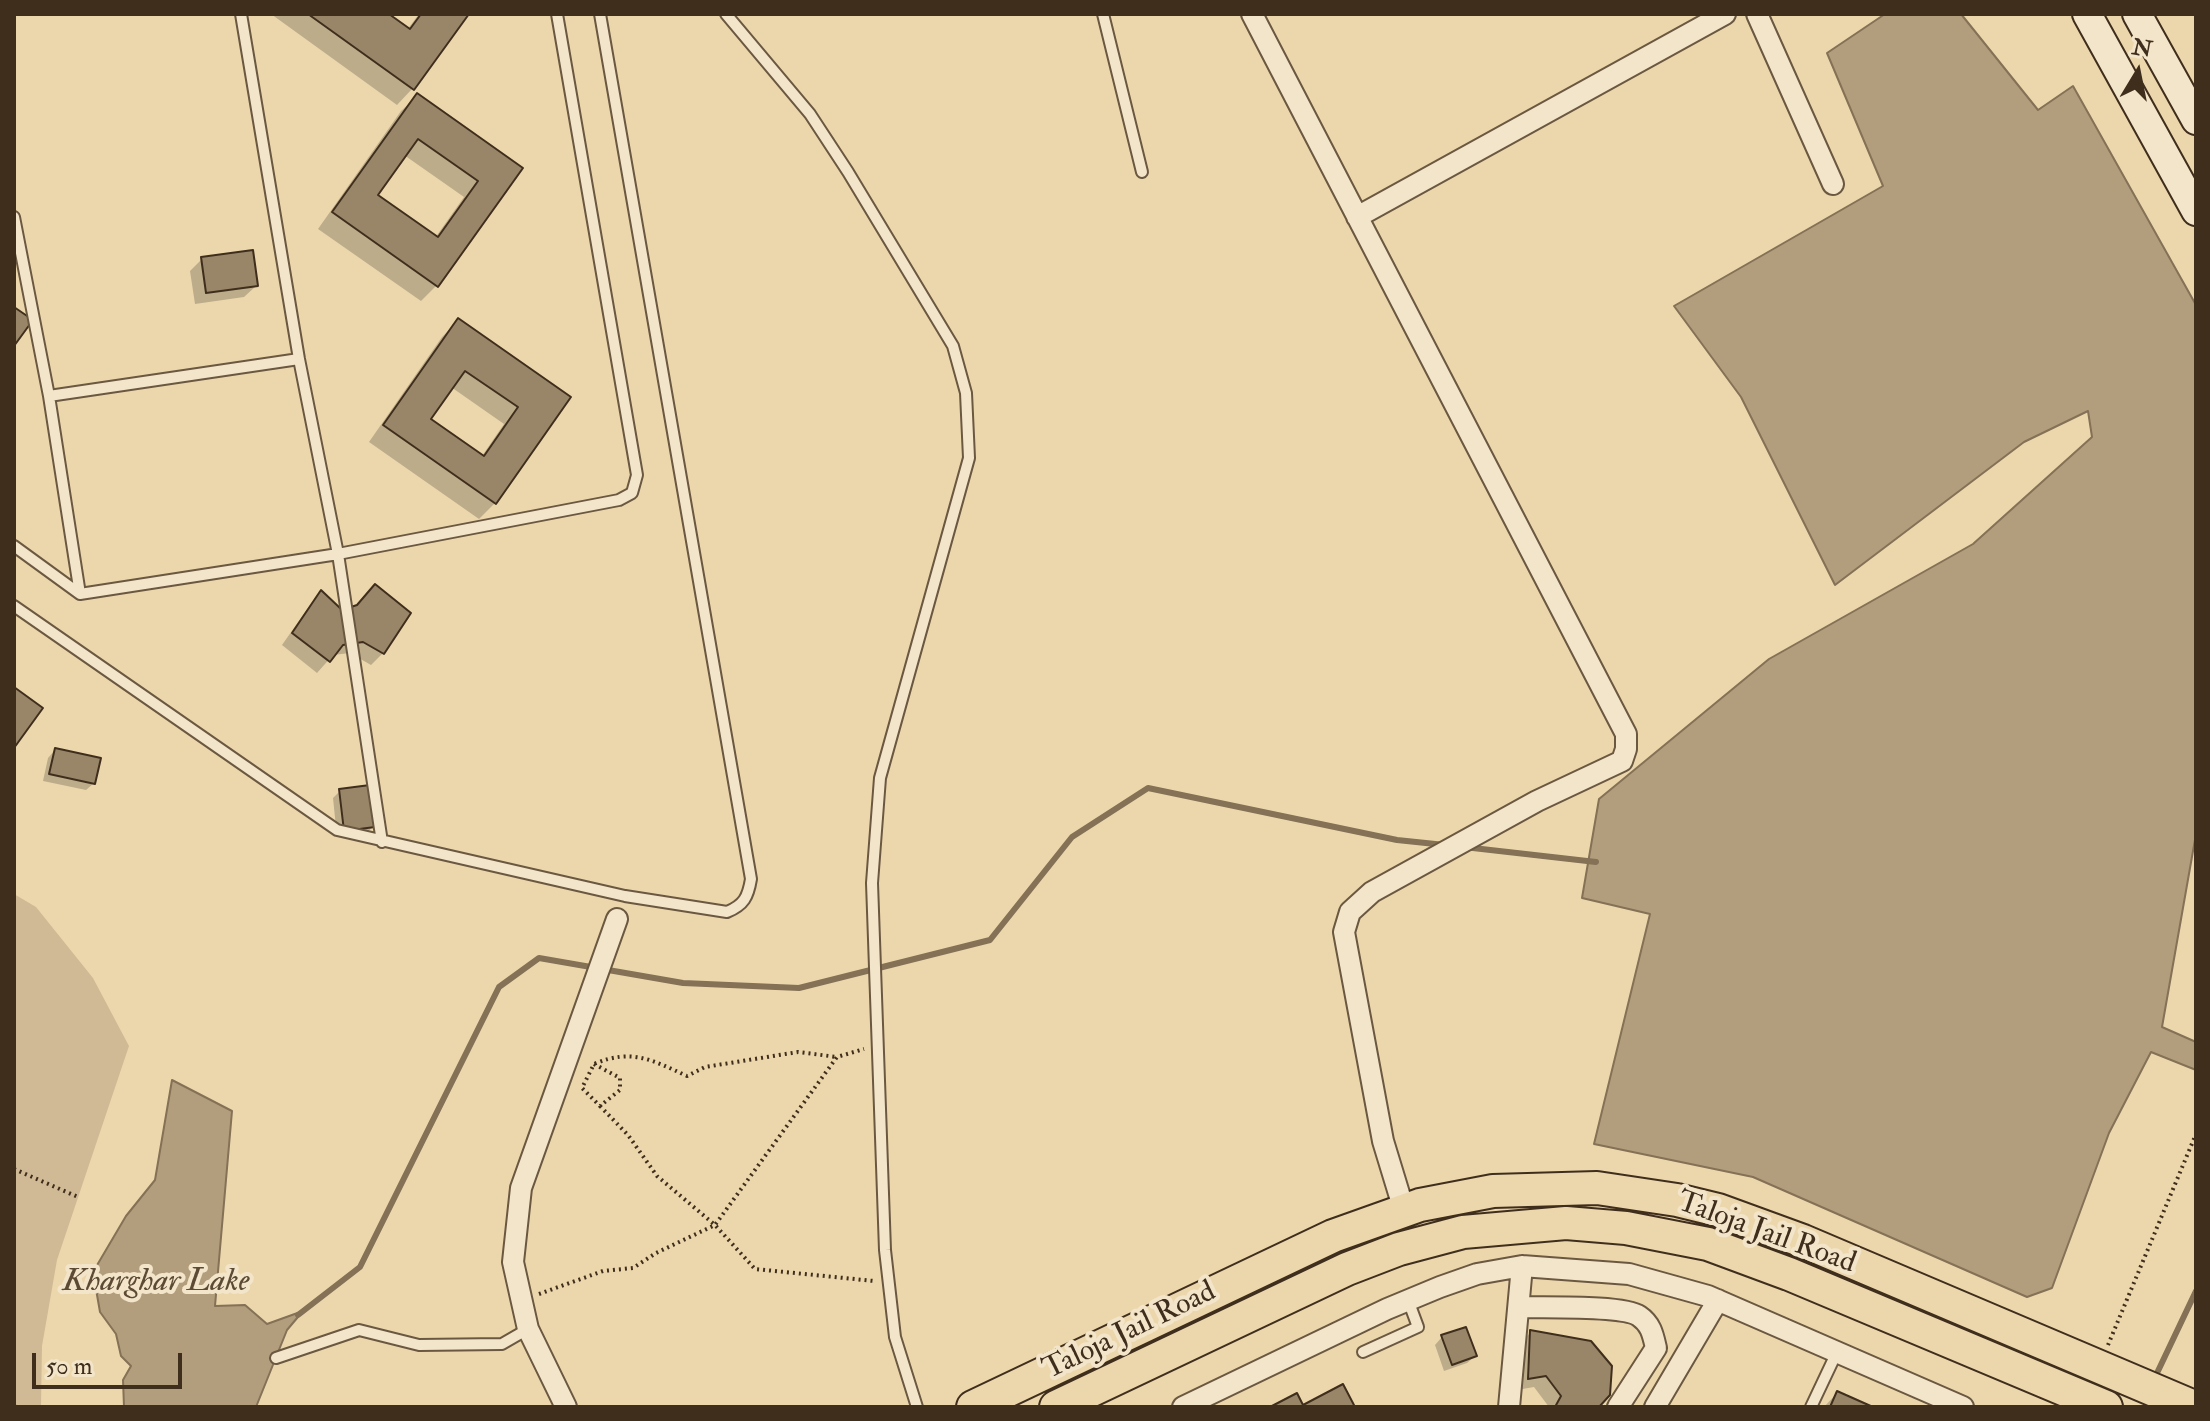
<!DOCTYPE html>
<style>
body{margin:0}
#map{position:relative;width:2210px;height:1421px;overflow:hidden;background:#ecd7ad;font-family:"IM FELL Double Pica",serif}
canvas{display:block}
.frame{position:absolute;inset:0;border:16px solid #402e1d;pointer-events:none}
.north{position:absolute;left:2098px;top:32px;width:80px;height:80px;-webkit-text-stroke:6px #f3e5ca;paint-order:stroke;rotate:10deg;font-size:22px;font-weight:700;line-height:32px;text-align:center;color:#402e1d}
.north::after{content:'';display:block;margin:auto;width:28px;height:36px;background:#402e1d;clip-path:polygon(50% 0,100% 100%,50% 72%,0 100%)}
.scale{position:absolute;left:32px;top:1353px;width:150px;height:36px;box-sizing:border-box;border:4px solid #402e1d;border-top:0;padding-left:10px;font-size:24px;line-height:28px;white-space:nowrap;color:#402e1d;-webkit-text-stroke:6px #f3e5ca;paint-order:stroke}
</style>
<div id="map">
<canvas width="2210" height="1421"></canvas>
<div class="frame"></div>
<div class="north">N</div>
<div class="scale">50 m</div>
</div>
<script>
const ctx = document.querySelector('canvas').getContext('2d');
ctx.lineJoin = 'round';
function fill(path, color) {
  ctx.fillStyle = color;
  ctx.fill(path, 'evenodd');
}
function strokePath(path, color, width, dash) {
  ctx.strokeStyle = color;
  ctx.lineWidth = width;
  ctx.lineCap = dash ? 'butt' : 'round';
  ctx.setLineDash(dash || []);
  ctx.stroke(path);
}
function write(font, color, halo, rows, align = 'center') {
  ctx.font = font + ' "IM FELL Double Pica",serif';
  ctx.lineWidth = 8;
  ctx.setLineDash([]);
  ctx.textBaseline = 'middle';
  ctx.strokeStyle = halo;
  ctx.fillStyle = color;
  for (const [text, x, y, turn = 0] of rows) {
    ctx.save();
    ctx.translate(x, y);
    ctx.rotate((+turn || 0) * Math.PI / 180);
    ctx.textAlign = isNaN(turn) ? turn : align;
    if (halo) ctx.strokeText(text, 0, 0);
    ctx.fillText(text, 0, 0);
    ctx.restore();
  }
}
const green = new Path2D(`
 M14,894L36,907L93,978L129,1046L57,1260L42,1346L41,1407H14Z`);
const water = new Path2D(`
 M1885,14H1961L2038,110L2073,86L2196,305V834L2162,1027L2196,1042V1070L2151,1052L2109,1133L2052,1288L2027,1297L1753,1177L1594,1144L1650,914L1582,898L1599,799L1769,659L1973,544L2092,437L2088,411L2024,442L1835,585L1741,397L1674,306L1883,186L1827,53Z
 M172,1080L232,1111L215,1306L245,1305L267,1324L303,1311L287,1330L256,1407H124L123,1380L131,1366L121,1356L116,1334L100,1312L93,1272L126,1216L155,1180Z`);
const shadow = new Path2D(`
 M271,14H385L407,30L419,14H467L412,89L397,105Z
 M417,96L520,168L437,285L421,301L318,229L401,111ZM404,155L464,197L435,238L375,196Z
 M202,259L256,286L244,297L195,304L190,271Z
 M458,321L568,398L495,503L479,519L369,442L442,337ZM451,387L504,424L482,456L429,420Z
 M321,593L339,610L355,607L383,653L371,665L350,653L333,655L317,673L282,645L310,605Z
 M55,750L94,783L86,790L43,781L48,758Z
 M340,791L373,827L365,834L337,837L333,798Z
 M1531,1332L1596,1407H1549L1534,1387L1517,1390L1519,1344Z
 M1442,1337L1475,1356L1467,1363L1444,1371L1435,1345Z
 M1837,1393L1868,1407H1824Z`);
const stream = new Path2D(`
 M1464,847L1596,862
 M298,1315L360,1267L499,987L539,958L683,983L799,988L990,940L1072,837L1148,788L1397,840L1445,845
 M2158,1371L2196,1291`);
const building = new Path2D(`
 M308,14H389L410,29L421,14H469L414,90Z
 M417,93L523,168L438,287L332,212ZM418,139L478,181L438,237L378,195Z
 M253,250L258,286L206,293L201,257Z
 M14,307L33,320L14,346Z
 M458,318L571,397L496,504L383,425ZM465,371L518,407L484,456L431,419Z
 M375,584L411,613L384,654L363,642L343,645L330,662L292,633L321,590L340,608H348L357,605Z
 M14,687L43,708L14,748Z
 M55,748L101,758L95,784L49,774Z
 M370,785L375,827L344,831L339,789Z
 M1466,1327L1477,1356L1452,1365L1441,1335Z
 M1530,1330L1591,1341L1612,1366L1610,1395L1599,1407H1555L1561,1396L1546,1376L1528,1379Z
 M1343,1384L1355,1407H1270L1297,1393L1303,1405Z
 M1837,1391L1873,1407H1830Z`);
const path = new Path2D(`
 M594,1064L620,1078V1090L600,1106L582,1088L594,1064C632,1048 652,1060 687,1076L705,1067L798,1052L837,1057
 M600,1106L628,1135L657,1176L715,1225L755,1269L874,1281
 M14,1169L78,1197
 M539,1294L603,1271L633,1268L656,1253L715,1225L837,1057L864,1049
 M2108,1345L2196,1134
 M14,1406L16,1407`);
const lane = new Path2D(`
 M241,14L299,359L338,554L382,842
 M726,14L810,114L848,172L953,346L966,393L969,458L880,778L872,883L885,1250L895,1337L917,1407
 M1103,14L1142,172
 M14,217L49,396L80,594
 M49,396L299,359
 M14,546L80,594L338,554L619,500L632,493L637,475L557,14
 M14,606L337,830L625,896L727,912C744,905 748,897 751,879L600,14
 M1363,1352L1418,1327L1408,1300
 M276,1358L359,1330L419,1345L502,1344L528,1329
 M1811,1407L1837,1352`);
const street = new Path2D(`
 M1252,14L1626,734V749L1622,761L1537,801L1372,892L1350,912L1344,932L1383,1141L1404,1210
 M1757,14L1833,184
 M1357,217L1725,14
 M1520,1307C1543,1308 1623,1305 1639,1316C1651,1324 1653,1335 1656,1348L1618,1407
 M566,1407L528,1329L513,1262L521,1188L617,919
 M1183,1407L1387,1309L1440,1287L1477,1274L1522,1266L1629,1274L1708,1296L1963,1407
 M1509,1407L1522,1266
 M1655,1407L1718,1300`);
const secondary = new Path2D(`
 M2087,14L2196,211
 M2137,14L2196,120`);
const primary = new Path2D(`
 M973,1407L1333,1236L1420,1205L1493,1191L1597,1188L1677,1200L1718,1210L1803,1241L2194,1407
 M1056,1407L1347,1269L1399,1249L1463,1232L1566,1223L1626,1228L1708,1244L1789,1274L2106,1407`);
const streetNames = [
 ["Taloja Jail Road",1766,1234,20],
 ["Taloja Jail Road",1130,1332,-26]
];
const waterNames = [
 ["Kharghar Lake",156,1283]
];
fill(green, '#cfba95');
fill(water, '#b29e7c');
strokePath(water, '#847156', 2);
fill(shadow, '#0003');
strokePath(stream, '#847156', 6);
fill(building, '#998668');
strokePath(building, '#402e1d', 2);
strokePath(lane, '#6b5841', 14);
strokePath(street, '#6b5841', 24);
strokePath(secondary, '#402e1d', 32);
strokePath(primary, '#402e1d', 36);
strokePath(path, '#402e1d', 4, [2, 4]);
strokePath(lane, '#f3e5ca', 10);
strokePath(street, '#f3e5ca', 20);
strokePath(secondary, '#f3e5ca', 28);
strokePath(primary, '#ecd7ad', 32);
write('30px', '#402e1d', '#f3e5ca', streetNames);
write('italic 32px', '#5c4a35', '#f3e5ca', waterNames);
</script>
